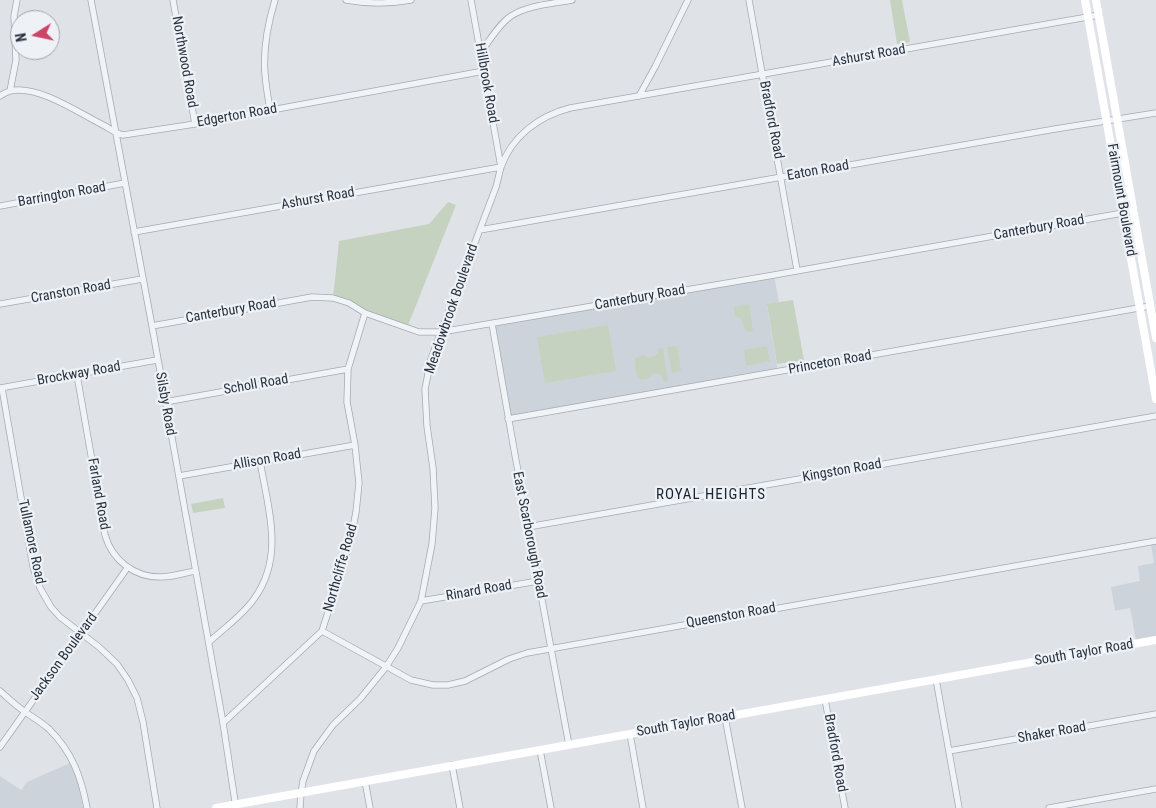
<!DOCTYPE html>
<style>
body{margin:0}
#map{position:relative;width:1156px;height:808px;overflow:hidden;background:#dfe3e8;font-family:"Roboto Condensed",sans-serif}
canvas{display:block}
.north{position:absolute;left:10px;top:10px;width:50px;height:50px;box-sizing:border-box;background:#eef2f6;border:1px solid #9fa5ad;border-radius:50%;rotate:260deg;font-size:14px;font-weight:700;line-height:20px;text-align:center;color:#28323f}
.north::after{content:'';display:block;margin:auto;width:18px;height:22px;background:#cd4466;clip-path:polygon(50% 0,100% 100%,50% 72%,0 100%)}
</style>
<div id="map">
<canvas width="1156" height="808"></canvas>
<div class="north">N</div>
</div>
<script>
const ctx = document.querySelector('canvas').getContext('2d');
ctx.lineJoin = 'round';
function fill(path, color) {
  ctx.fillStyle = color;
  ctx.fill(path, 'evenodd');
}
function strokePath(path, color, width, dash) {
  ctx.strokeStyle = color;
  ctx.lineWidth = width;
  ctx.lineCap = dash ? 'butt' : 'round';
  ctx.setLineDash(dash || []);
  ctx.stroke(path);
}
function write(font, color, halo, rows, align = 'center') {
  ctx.font = font + ' "Roboto Condensed",sans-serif';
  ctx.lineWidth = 4.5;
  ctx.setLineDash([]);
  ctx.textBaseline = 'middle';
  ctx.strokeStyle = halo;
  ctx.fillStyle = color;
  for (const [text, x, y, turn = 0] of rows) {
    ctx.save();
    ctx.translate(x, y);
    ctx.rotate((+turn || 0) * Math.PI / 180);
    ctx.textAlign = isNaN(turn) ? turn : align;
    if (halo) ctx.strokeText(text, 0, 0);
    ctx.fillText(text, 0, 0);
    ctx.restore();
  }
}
const built = new Path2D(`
 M774,275L779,302L767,305L778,372L508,419L492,324Z
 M1156,544V637L1136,640L1130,608L1115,611L1111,587L1140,581L1138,566L1154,563L1151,545Z
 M70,763L78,782L83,808H0V776L21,790L27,782Z`);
const green = new Path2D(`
 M890,0H902L910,42L897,44Z
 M448,202L456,205L407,328L333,298L339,241L429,224Z
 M793,300L804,360L777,364L767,304Z
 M749,304L753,331L747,332L744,328L742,319L735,316L734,307Z
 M608,325L616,371L545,383L537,337Z
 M677,346L681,371L672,373L667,347Z
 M767,346L770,361L746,366L744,350Z
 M663,348L668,381L664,382L661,375L654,373C650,378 645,381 639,379L635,369V358L643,355L650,358L658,354V349Z
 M223,498L225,508L193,513L191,504Z`);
const minor = new Path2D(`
 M91,0L152,326L223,723L236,808
 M173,0L195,124
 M346,0C368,4 389,4 411,0
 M471,0L501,167
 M749,0L797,270
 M481,52C490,40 499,24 511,16C528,5 552,4 572,0
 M10,91L16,60L14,16L17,0
 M0,96C3,94 7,92 10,91C37,84 79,113 103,125C111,129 114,133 123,135L195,124L484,71
 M639,96L655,67L688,0
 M270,109C268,98 266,86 265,74C263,50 268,23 275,0
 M0,206L125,183
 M480,230L1055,129L1156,113
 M134,232L501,167
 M0,304L142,279
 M492,324L515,455L569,745
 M152,326L312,297L333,298L349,303L365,313L419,332H441L774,275L1134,211
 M77,375L105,535C112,560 134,577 160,577C172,577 184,573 195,571
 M0,388L157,360
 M2,388L33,567L40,588L51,607L60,617L99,647L117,664L128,680L137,698L143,722L157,808
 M165,402L348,369
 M508,419L1150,306
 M179,476L355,445
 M528,527L1156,416
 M421,601L538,581
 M322,631L411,680L433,685H448L465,681L509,659L527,653L1156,541
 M209,642C224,628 242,616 254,599C285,556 268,509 260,461
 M936,679L959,808
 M0,691C8,698 15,705 24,711C32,717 41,722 49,729C72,752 81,776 87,808
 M825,699L845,808
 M725,717L742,808
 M223,723L322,631L350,543L356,512L359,483L355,445L347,402L348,369L365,313
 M630,734L643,808
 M0,747L128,567
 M540,750L551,808
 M949,751L1156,714
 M452,765L460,808
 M365,781L370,808
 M300,808L301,793L303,781L314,751L333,725L360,699L386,667L398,648L421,601L432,544L435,508L433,468L427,426L425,389L431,359L441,332L496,187C498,180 499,174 501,167C512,136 539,116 570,108L1099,15
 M1049,808L1156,789`);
const secondary = new Path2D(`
 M1085,0L1156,399
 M1096,0L1156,338
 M216,808L1156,640`);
const streetNames = [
 ["Ashurst Road",869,56,-10],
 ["Northwood Road",184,62,80],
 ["Hillbrook Road",486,83,80],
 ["Edgerton Road",237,116,-10],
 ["Bradford Road",771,120,79],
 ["Eaton Road",818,171,-10],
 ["Barrington Road",62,195,-10],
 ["Ashurst Road",318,199,-10],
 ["Fairmount Boulevard",1121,200,80],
 ["Canterbury Road",1039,228,-10],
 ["Cranston Road",71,292,-10],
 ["Canterbury Road",640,298,-10],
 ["Meadowbrook Boulevard",452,309,-71],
 ["Canterbury Road",231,311,-10],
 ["Princeton Road",830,363,-10],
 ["Brockway Road",79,374,-10],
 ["Scholl Road",256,385,-10],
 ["Silsby Road",165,404,80],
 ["Allison Road",267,460,-10],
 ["Kingston Road",842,471,-10],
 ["Farland Road",98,494,80],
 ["East Scarborough Road",529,535,79],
 ["Tullamore Road",31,542,78],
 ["Northcliffe Road",341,568,-74],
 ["Rinard Road",479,591,-10],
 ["Queenston Road",731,616,-10],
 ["South Taylor Road",1084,653,-10],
 ["Jackson Boulevard",64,657,-54],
 ["South Taylor Road",686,724,-10],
 ["Shaker Road",1052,733,-10],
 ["Bradford Road",835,753,80]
];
const neighbourhoodNames = [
 ["ROYAL HEIGHTS",711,495]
];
fill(built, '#cdd3da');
fill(green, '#c6d2c0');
strokePath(minor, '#a4aab2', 7);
strokePath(minor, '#f1f4f6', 5.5);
strokePath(secondary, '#fff', 8);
write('14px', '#28323f', '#eef2f6', streetNames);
ctx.letterSpacing = '1px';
write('15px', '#1a2330', '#eef2f6', neighbourhoodNames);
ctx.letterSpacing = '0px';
</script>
